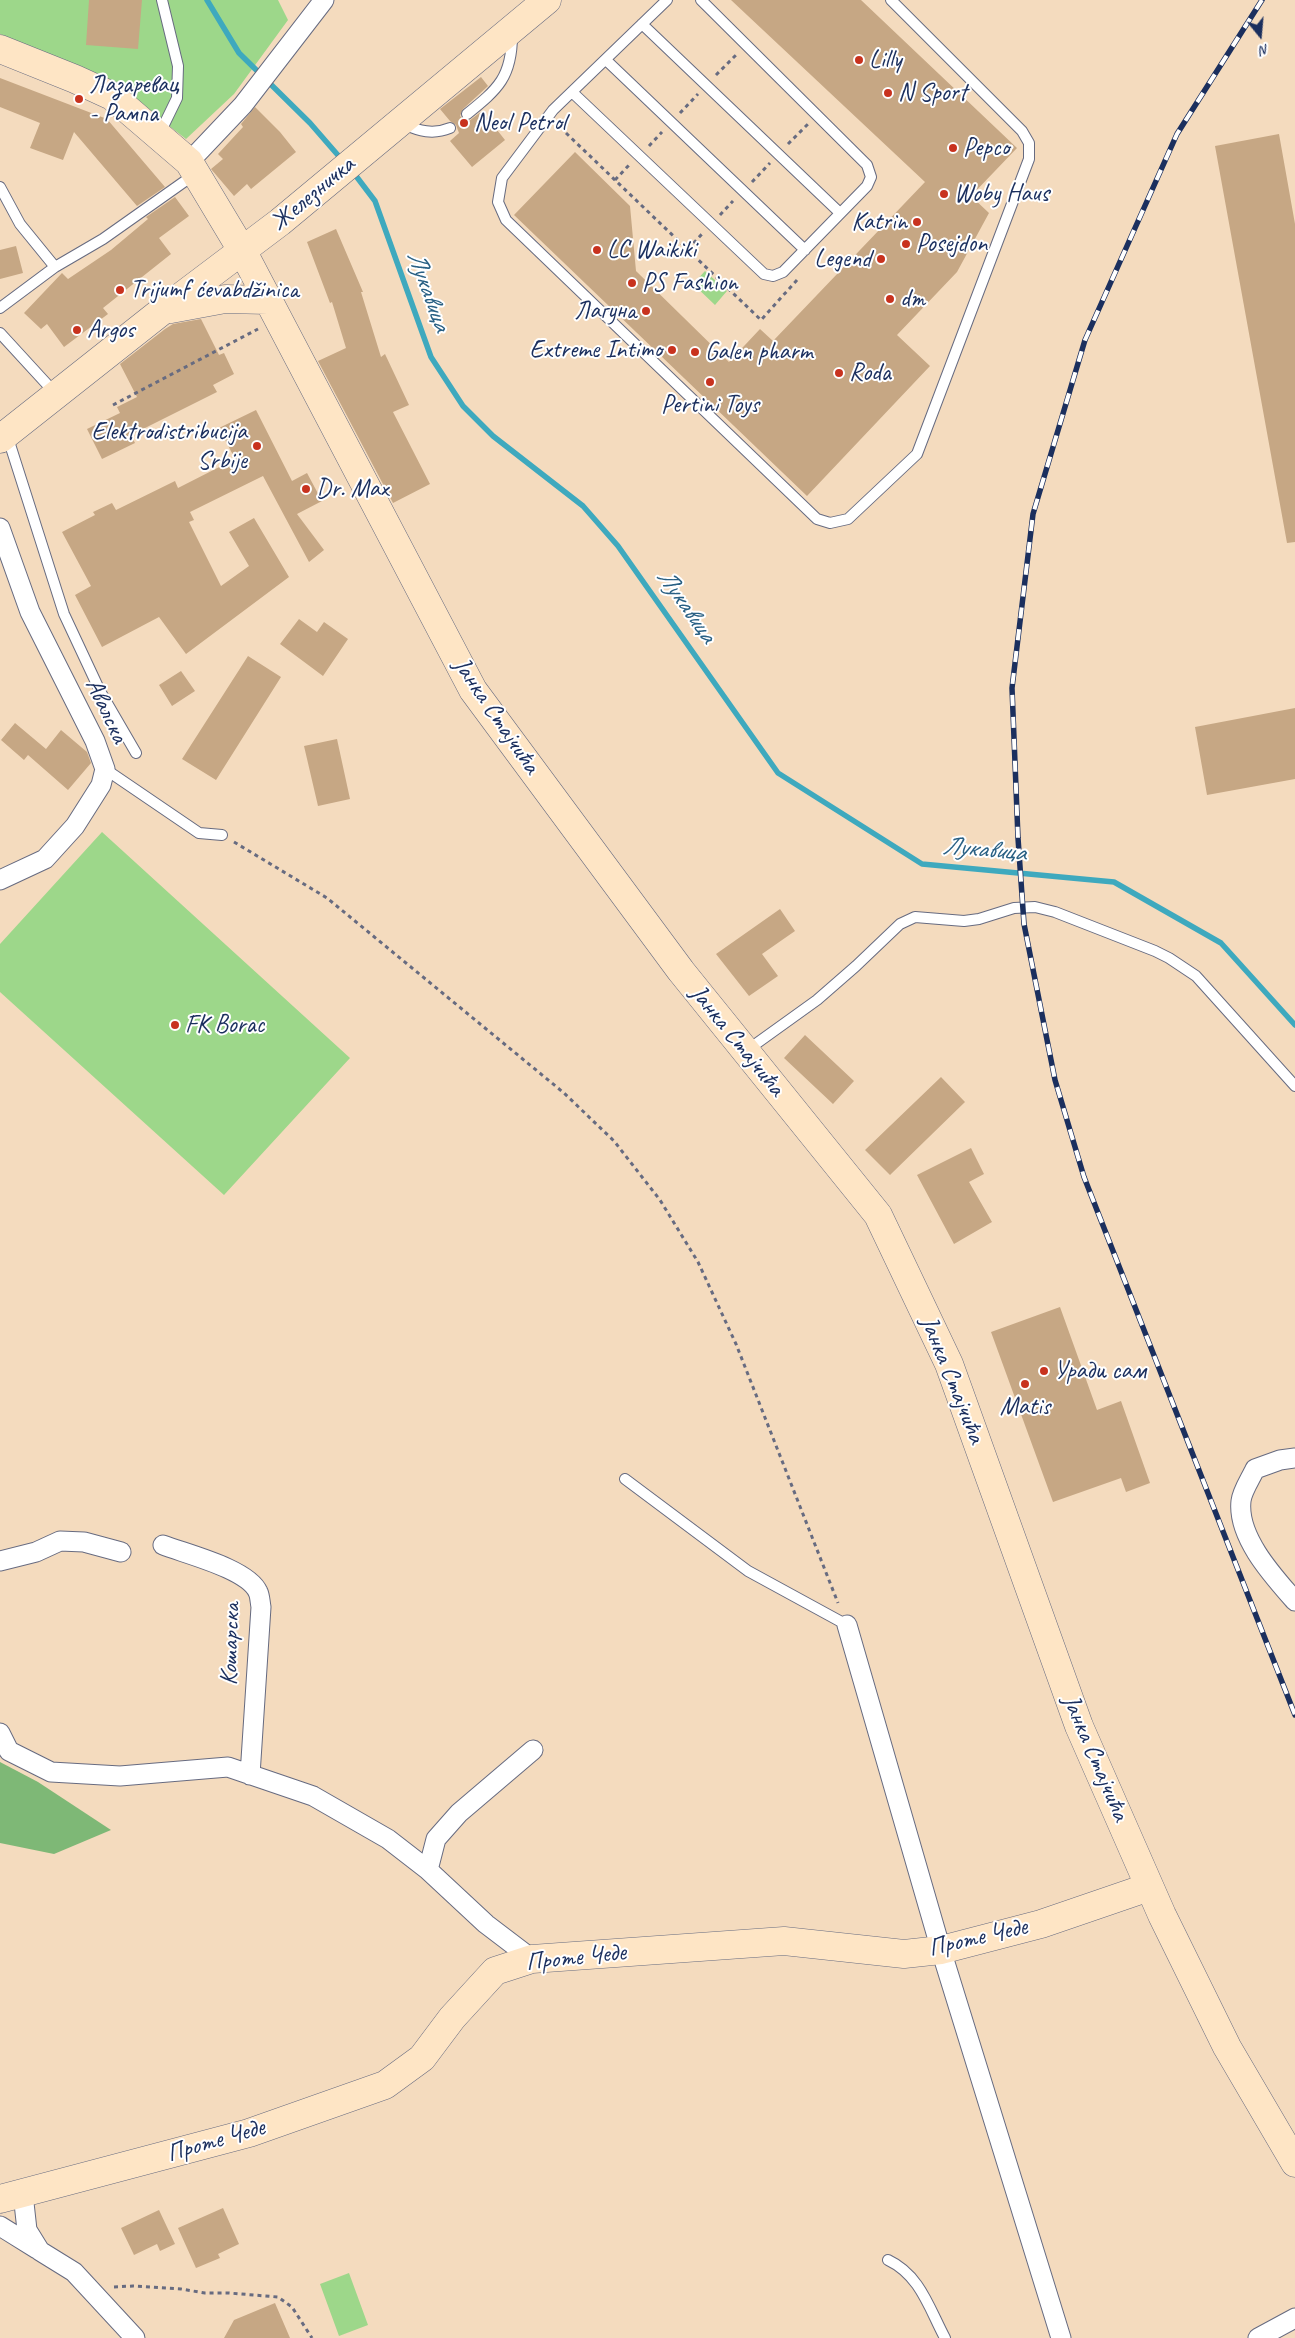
<!DOCTYPE html>
<meta charset="utf-8">
<style>
body{margin:0}
#map{position:relative;width:1295px;height:2338px;overflow:hidden;background:#f4dbbe;font-family:Caveat,sans-serif}
canvas{display:block}
.north{position:absolute;left:1235px;top:10px;width:50px;height:50px;-webkit-text-stroke:4px #fff;paint-order:stroke;rotate:163deg;font-size:14px;font-weight:700;line-height:20px;text-align:center;color:#1b2f5e}
.north::after{content:'';display:block;margin:auto;width:18px;height:22px;background:#1b2f5e;clip-path:polygon(50% 0,100% 100%,50% 72%,0 100%)}
</style>
<div id="map">
<canvas width="1295" height="2338"></canvas>
<div class="north">N</div>
</div>
<script>
const ctx = document.querySelector('canvas').getContext('2d');
ctx.lineJoin = 'round';
function fill(path, color) {
  ctx.fillStyle = color;
  ctx.fill(path, 'evenodd');
}
function strokePath(path, color, width, dash) {
  ctx.strokeStyle = color;
  ctx.lineWidth = width;
  ctx.lineCap = dash ? 'butt' : 'round';
  ctx.setLineDash(dash || []);
  ctx.stroke(path);
}
function write(font, color, halo, rows, align = 'center') {
  ctx.font = font + ' Caveat,sans-serif';
  ctx.lineWidth = 4;
  ctx.setLineDash([]);
  ctx.textBaseline = 'middle';
  ctx.strokeStyle = halo;
  ctx.fillStyle = color;
  for (const [text, x, y, turn = 0] of rows) {
    ctx.save();
    ctx.translate(x, y);
    ctx.rotate((+turn || 0) * Math.PI / 180);
    ctx.textAlign = isNaN(turn) ? turn : align;
    if (halo) ctx.strokeText(text, 0, 0);
    ctx.fillText(text, 0, 0);
    ctx.restore();
  }
}
const green = new Path2D(`
 M0,0H278L288,20L234,94L186,139L111,81L0,34Z
 M705,271L727,291L715,305L693,284Z
 M102,832L350,1058L224,1195L0,992V944Z
 M349,2273L368,2325L339,2336L320,2284Z`);
const forest = new Path2D(`
 M0,1762L38,1782L111,1830L54,1854L0,1843Z`);
const stream = new Path2D(`
 M207,0L239,53L310,123L343,161
 M353,172L375,201L431,357L463,406L493,436L583,506L618,546L778,773L922,864L1114,882L1221,943L1295,1025`);
const building = new Path2D(`
 M89,0H142L138,49L86,45Z
 M731,0H861L1017,148L971,196L989,213L957,272L897,335L930,366L807,496L514,215L575,152L630,206L636,271L729,362L760,329L773,341L925,182Z
 M481,77L488,86L463,109L460,116L464,120L469,121L482,111L505,140L472,167L450,141L459,133L456,125L450,121L440,109Z
 M0,78L107,119L165,187L137,206L74,132L63,160L30,148L40,123L0,107Z
 M255,107L280,132L296,152L251,189L247,184L234,196L211,169L223,159L218,154L243,127L241,124Z
 M1279,134L1295,224V542L1287,543L1215,146Z
 M175,197L189,216L159,238L171,254L103,308L108,314L64,347L47,324L41,329L24,313L62,273L68,279L111,250L148,219L146,217Z
 M336,229L363,292H361L381,357L385,354L409,405L393,412L430,484L393,503L318,361L346,348L332,302L330,303L307,242Z
 M16,246L23,273L0,279V250Z
 M201,319L219,355L224,353L234,374L213,385L217,392L131,435L135,443L102,459L87,429L120,413L117,407L137,397L120,364L165,329L173,324Z
 M256,410L292,481L307,473L322,501L297,514L324,550L309,562L263,476L190,512L194,520L189,522L221,586L249,566L229,532L254,518L289,577L186,654L159,617L102,647L75,595L91,586L62,532L95,515L93,512L112,503L116,510L175,481L178,488L235,459L219,428Z
 M299,619L317,632L324,622L348,639L323,676L280,644Z
 M248,656L281,677L216,780L182,759Z
 M181,671L195,691L172,706L159,685Z
 M1295,708V779L1207,795L1195,727Z
 M15,723L46,749L61,730L87,752L91,763L68,790L28,755L24,760L1,740Z
 M337,739L350,799L318,806L304,746Z
 M780,909L795,931L762,954L778,976L749,996L716,954Z
 M805,1035L854,1081L833,1104L784,1058Z
 M941,1077L965,1102L890,1175L865,1150Z
 M971,1148L984,1174L969,1182L992,1222L954,1244L917,1175Z
 M1060,1307L1097,1410L1121,1401L1150,1483L1126,1492L1121,1478L1053,1502L991,1332Z
 M223,2208L239,2244L218,2254L220,2258L196,2268L178,2228Z
 M159,2210L175,2244L160,2251L157,2244L134,2255L121,2228Z
 M275,2303L290,2338H224L234,2320Z`);
const path = new Path2D(`
 M716,75L736,55
 M680,113L698,94
 M566,133L761,320L797,280
 M788,144L808,124
 M649,146L662,132
 M615,180L630,164
 M752,182L770,163
 M720,215L733,201
 M688,249L702,234
 M113,405L258,329
 M234,842L327,898L564,1093L614,1141L660,1200L698,1262L736,1344L838,1603
 M114,2287L133,2286L181,2289L205,2293H229L278,2297L292,2307L312,2338`);
const lane = new Path2D(`
 M667,0L553,110L502,178L498,202L506,220L817,519L830,523L848,519L917,454L1029,159V143L1022,131L891,0
 M642,24L840,213
 M606,60L805,250
 M572,92L764,274L773,276L783,272L867,186L871,177L867,165L701,0
 M467,114C498,89 512,77 512,35
 M403,124C419,131 433,135 450,128
 M159,135L177,98L178,66L162,0
 M0,187L20,224L55,267
 M0,308L55,267L103,239L195,174
 M0,333L55,393
 M7,435L64,614L100,691L136,753
 M105,769L199,833L222,835
 M746,1051L817,1000L856,966L900,924L915,917L964,921L979,919L1014,908L1035,907L1055,912L1155,951L1169,958L1196,976L1295,1086
 M625,1479L748,1571L847,1625
 M888,2260C920,2275 929,2308 945,2338`);
const street = new Path2D(`
 M189,162L243,105L324,0
 M0,528L30,612L95,741L105,769L101,785L75,826L45,859L0,880
 M1295,1458L1280,1460L1255,1469C1251,1478 1242,1491 1241,1501C1237,1537 1273,1576 1295,1601
 M163,1545C186,1554 248,1569 258,1592C260,1596 260,1602 261,1607L250,1775
 M0,1561L36,1552L60,1541L84,1542L121,1552
 M847,1625L941,1950L1061,2338
 M0,1733L9,1751L51,1772L120,1776L228,1767L313,1796L388,1839L428,1870L486,1924L532,1959
 M428,1870L436,1839L459,1813L533,1750
 M23,2194L27,2230L40,2251L74,2272L135,2338
 M0,2226L37,2249
 M1258,2338L1295,2318`);
const secondary = new Path2D(`
 M0,49L75,79L112,96L189,162L243,252L473,690L681,971L878,1215L949,1364L1079,1726L1162,1915L1227,2047L1295,2163
 M171,309L225,299L268,300
 M0,439L162,311L280,222L547,0
 M0,2199L249,2133L385,2085L422,2058L452,2018L495,1971L532,1959L784,1941L904,1954L941,1950L1041,1924L1149,1887`);
const rail = new Path2D(`
 M1262,0L1177,134L1085,340L1033,514L1012,688L1018,838L1024,924L1055,1080L1084,1177L1295,1715`);
const markers = [
 [859,60,5,"#c8321e"],
 [888,93,5,"#c8321e"],
 [79,99,5,"#c8321e"],
 [464,123,5,"#c8321e"],
 [953,148,5,"#c8321e"],
 [944,194,5,"#c8321e"],
 [917,222,5,"#c8321e"],
 [906,244,5,"#c8321e"],
 [597,250,5,"#c8321e"],
 [881,259,5,"#c8321e"],
 [632,283,5,"#c8321e"],
 [120,290,5,"#c8321e"],
 [890,299,5,"#c8321e"],
 [646,311,5,"#c8321e"],
 [77,330,5,"#c8321e"],
 [672,350,5,"#c8321e"],
 [695,352,5,"#c8321e"],
 [839,373,5,"#c8321e"],
 [710,382,5,"#c8321e"],
 [257,446,5,"#c8321e"],
 [306,489,5,"#c8321e"],
 [175,1025,5,"#c8321e"],
 [1044,1371,5,"#c8321e"],
 [1025,1384,5,"#c8321e"]
];
const poiNames = [
 ["Lilly",869,60],
 ["Лазаревац",89,85],
 ["- Рампа",89,114],
 ["N Sport",898,93],
 ["Neol Petrol",474,123],
 ["Pepco",963,148],
 ["Woby Haus",954,194],
 ["Katrin",907,222,"right"],
 ["Posejdon",916,244],
 ["LC Waikiki",607,250],
 ["Legend",871,259,"right"],
 ["PS Fashion",642,283],
 ["Trijumf ćevabdžinica",130,290],
 ["dm",900,299],
 ["Лагуна",636,311,"right"],
 ["Argos",87,330],
 ["Extreme Intimo",662,350,"right"],
 ["Galen pharm",705,352],
 ["Roda",849,373],
 ["Pertini Toys",710,405,"center"],
 ["Elektrodistribucija",247,432,"right"],
 ["Srbije",247,461,"right"],
 ["Dr. Max",316,489],
 ["FK Borac",185,1025],
 ["Уради сам",1054,1371],
 ["Matis",1025,1407,"center"]
];
const streetNames = [
 ["Железничка",313,194,-40],
 ["Авалска",106,711,65],
 ["Јанка Стајчића",496,716,56],
 ["Јанка Стајчића",737,1041,51],
 ["Јанка Стајчића",952,1380,68],
 ["Кошарска",231,1644,-88],
 ["Јанка Стајчића",1095,1758,67],
 ["Проте Чеде",978,1938,-13],
 ["Проте Чеде",576,1958,-6],
 ["Проте Чеде",216,2141,-16]
];
const waterNames = [
 ["Лукавица",428,291,70],
 ["Лукавица",686,606,55],
 ["Лукавица",984,850,5]
];
fill(green, '#9dd78a');
fill(forest, '#7eb876');
strokePath(stream, '#3ea9be', 5.5);
fill(building, '#c6a784');
strokePath(lane, '#676b80', 12);
strokePath(street, '#676b80', 21);
strokePath(secondary, '#676b80', 29);
strokePath(path, '#676b80', 3, [4, 4]);
strokePath(lane, '#fff', 10);
strokePath(street, '#fff', 19);
strokePath(secondary, '#fee5c5', 28);
strokePath(rail, '#1b2f5e', 5.5);
strokePath(rail, '#fff', 4, [11]);
for (const [x, y, r, color] of markers) {
  const dot = new Path2D();
  dot.arc(x, y, r, 0, 2 * Math.PI);
  ctx.fillStyle = color;
  ctx.fill(dot);
  strokePath(dot, '#fff', 2);
}
write('25px', '#1b2f5e', '#fff', poiNames, 'left');
write('25px', '#1b2f5e', '#fff', streetNames);
write('italic 26px', '#296084', '#fff', waterNames);
</script>
